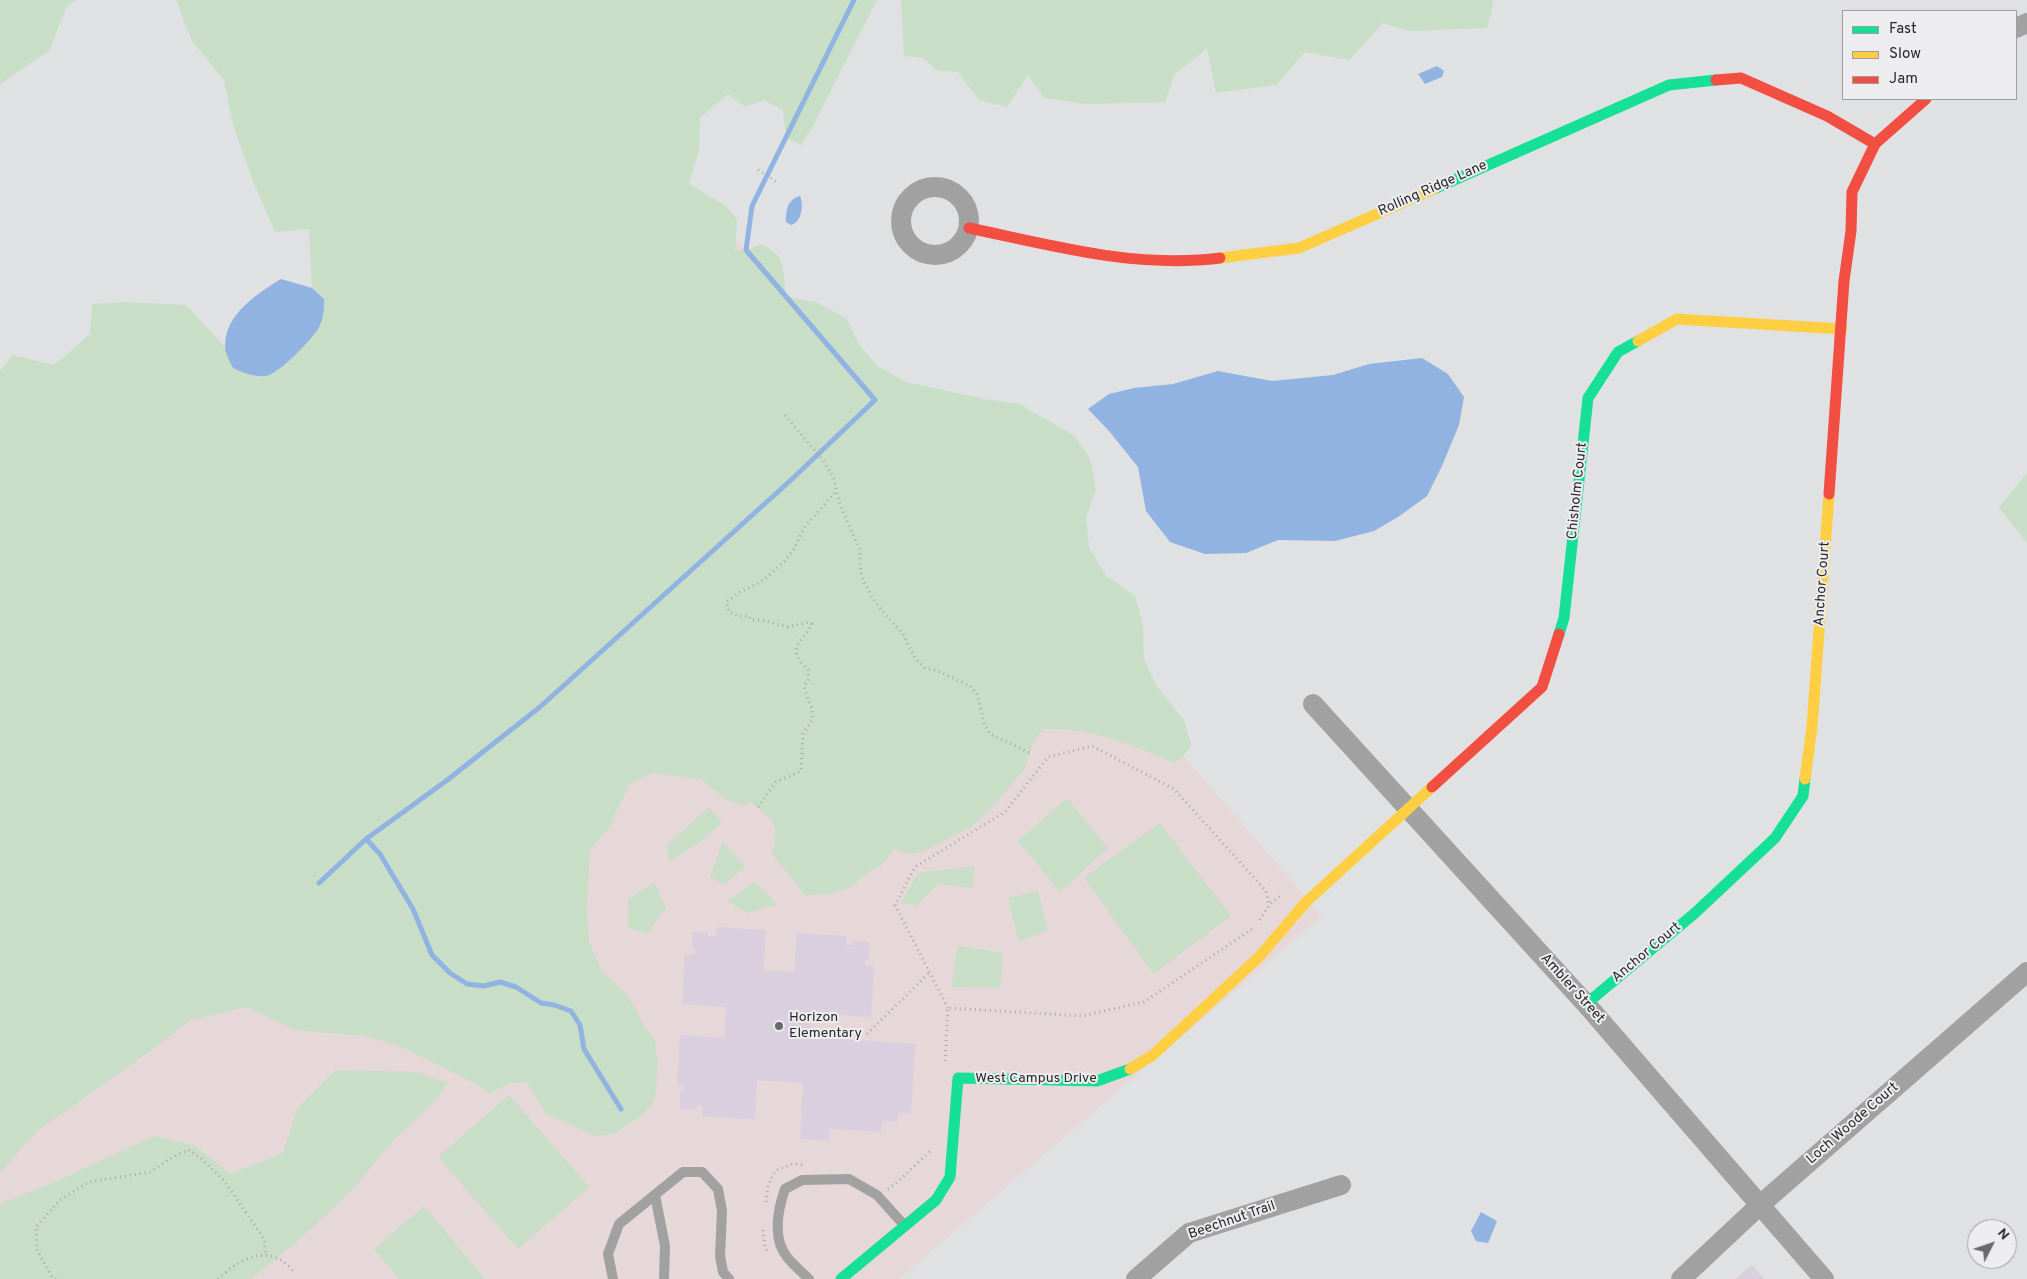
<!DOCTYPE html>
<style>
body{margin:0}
#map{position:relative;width:2027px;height:1279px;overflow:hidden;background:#e0e1e2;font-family:Overpass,sans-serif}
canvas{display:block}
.legend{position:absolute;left:1842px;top:10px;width:175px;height:90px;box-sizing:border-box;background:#ededf0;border:1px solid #9e9ea0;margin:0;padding:6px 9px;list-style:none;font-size:15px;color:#282829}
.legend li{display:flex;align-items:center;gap:10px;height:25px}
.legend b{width:25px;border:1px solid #9e9ea0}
.north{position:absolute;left:1967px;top:1219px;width:50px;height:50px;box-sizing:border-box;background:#ededf0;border:1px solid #9e9ea0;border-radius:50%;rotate:49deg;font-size:14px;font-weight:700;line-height:20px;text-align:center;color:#282829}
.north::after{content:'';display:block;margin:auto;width:18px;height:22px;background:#68696a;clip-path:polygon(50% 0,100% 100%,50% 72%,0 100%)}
</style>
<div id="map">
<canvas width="2027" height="1279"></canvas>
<ul class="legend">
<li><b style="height:6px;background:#16e098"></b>Fast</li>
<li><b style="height:6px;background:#ffcf43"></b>Slow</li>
<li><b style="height:6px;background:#f24e42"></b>Jam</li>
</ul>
<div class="north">N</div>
</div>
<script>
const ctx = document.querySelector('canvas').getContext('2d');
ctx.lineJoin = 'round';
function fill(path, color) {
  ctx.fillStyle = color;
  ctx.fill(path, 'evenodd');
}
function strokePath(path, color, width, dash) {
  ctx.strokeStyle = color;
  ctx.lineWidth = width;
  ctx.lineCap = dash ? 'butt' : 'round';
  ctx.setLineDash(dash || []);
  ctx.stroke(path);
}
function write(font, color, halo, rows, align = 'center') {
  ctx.font = font + ' Overpass,sans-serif';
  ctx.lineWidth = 4;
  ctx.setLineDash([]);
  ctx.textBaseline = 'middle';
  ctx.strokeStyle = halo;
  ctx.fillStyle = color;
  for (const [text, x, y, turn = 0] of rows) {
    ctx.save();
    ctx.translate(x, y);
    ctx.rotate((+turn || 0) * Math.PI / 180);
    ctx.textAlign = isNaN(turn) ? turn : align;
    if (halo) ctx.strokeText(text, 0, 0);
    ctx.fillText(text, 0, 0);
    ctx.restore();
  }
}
const education = new Path2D(`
 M689,184L1322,916L899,1279H0V783Z`);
const green = new Path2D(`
 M0,0H77L66,7L50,50L0,84Z
 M176,0H877L812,128L801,145L786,138L783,110L764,100L745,107L728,94L700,118L699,150L689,184L726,206L737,219L735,250H746L761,244C767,248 774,251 778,256C785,265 784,285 786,296L818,303L847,319L858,343L877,366L906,382L984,399L1019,404L1075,436L1090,459L1096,490L1086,517L1089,547L1106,576L1135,596L1143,627L1144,659L1157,687L1184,720L1191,745L1184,756L1174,763C1135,745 1087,727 1043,729L1034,741L1024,769L996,803L971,827L924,851L911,854L893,849L881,866L868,872L849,888L830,894L805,895L772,854C781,825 773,820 751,802L743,806L725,799L701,779L652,773L629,784L610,826L590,850L587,905L589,943L602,971L628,996L644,1025L655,1040L658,1064L655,1100L641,1116L613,1134L595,1136L545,1113L527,1082L510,1083L489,1094L475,1083L399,1046L364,1036L295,1030L246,1007L191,1020L149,1052L36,1132L0,1173V371L13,355L54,365L90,334L92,304L126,302L186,305L225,347L233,368L324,299L312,288L309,229L275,232L253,181L233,125L224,80L192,41Z
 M901,0H1494L1487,28L1409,31L1383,23L1349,60L1305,52L1276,85L1216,93L1207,48L1174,75L1165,102L1087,104L1044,98L1028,75L1007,107L979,100L958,72L936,70L923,58L904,56Z
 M2027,473V543L1999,507Z
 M1067,798L1108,848L1060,892L1018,841Z
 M709,807L722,823L700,842L670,861L666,846Z
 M1160,823L1231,916L1154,974L1084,878Z
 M723,842L745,867L724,885L710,877Z
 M974,866L973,888L938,884L916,906L901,903L918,873Z
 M654,882L666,908L648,933L628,928V900Z
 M755,882L777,905L747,913L728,901Z
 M1038,891L1048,930L1019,941L1008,898Z
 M958,946L1003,953L1000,988L951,987Z
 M335,1070L416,1072L448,1083L437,1098L391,1143L357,1184L334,1207L301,1238L251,1279H0V1205L4,1202L55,1182L154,1136L194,1145L231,1174L283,1153L297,1109Z
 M509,1095L589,1187L518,1249L438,1157Z
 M424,1206L485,1279H400L374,1249Z`);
const water = new Path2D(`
 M1437,66L1444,71L1442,77L1425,84L1418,74Z
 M800,196C804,205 802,222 791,225L786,222C786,210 787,200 800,196Z
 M281,279L312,288L324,299C324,310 324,319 318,329C311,340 279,374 266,376C254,377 243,373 233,368C230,362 225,353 225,346C225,314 257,294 281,279Z
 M1422,358L1448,374L1464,397L1459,425L1442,466L1427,496L1398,517L1374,531L1335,541L1278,540L1246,553L1205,554L1170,542L1146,511L1138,467L1109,431L1088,409L1109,394L1134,388L1173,384L1218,371L1272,381L1333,375L1369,364Z
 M1481,1212L1497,1221L1488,1243L1476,1241L1471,1231Z`);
const stream = new Path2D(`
 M366,839L380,854L413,909L432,955L450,973L467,984L484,986L500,982L516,987L541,1003L554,1005L571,1011L580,1025L584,1049L621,1109
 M319,883L366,839L446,781L540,707L791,480L875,400L746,250L752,206L854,0`);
const building = new Path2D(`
 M716,927L766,930L763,970L794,972L797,933L846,936V945H853V941L870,942L869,960H866L865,965L874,966L871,1017L811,1013L810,1037L915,1044L911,1114L898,1113V1122L882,1121L881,1132L829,1129V1141L800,1139L803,1083L757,1080L755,1120L702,1116L703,1106H697V1110L679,1109L681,1091H684L685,1086H677L680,1035L725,1038L726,1007L682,1004L685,954L694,955L695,947H692L693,932L708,933V936H716Z
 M1752,1265L1764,1279H1735Z`);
const path = new Path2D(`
 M758,170L777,182
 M785,415L825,463L834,479L840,505L860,550V567L863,580L873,599L887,617L902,632L915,658L925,668L938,671L970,686L977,693L984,723L990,734L1030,753
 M758,807L776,782L801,771L803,734L813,719L812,708L808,700L804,686L809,679L808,670C784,646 802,644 812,624L809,622L788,627L765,621L750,619L749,616H738L729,612L726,602L740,592L761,582L785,561L794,549L804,528L837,490
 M1260,920L1269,905L1281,895
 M948,1008L895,905L915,867L1005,812L1048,757L1092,746L1174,789L1266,891L1269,905
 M867,1034L930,972
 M945,1061L948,1008L1082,1016L1144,1002L1252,929
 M888,1189L901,1179L930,1151
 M766,1202L768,1186L775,1171L792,1164L805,1165
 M763,1230L765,1247L767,1251
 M56,1279L52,1277L37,1250L36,1227L60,1200L89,1182L150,1172L171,1158L188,1150L201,1158L225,1182L264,1239L266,1256
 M218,1279C233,1265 255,1249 277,1258C284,1260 290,1268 295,1273`);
const lane = new Path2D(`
 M655,1195L665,1246L664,1279
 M613,1279L608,1254L619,1224L683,1172H702L718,1189L722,1211L720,1256L723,1272L729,1279
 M809,1279C802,1272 793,1265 787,1257C772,1239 778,1209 785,1189L802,1180L849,1179L877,1195L904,1225`);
const street = new Path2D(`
 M2016,28L2027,23
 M901 221a34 34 0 1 1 68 0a34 34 0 1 1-68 0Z
 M1313,704L1586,1004L1824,1279
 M1136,1279L1189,1233L1341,1185
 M1681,1279L1760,1205L2027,972`);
const fast = new Path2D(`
 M1434,189L1669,85L1716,80
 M1559,634L1564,618L1588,398L1618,352L1638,341
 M1586,1004L1695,913L1775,838L1803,796L1805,779
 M841,1279L936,1200L950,1177L958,1078L1097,1081L1130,1069`);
const slow = new Path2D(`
 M1220,258L1299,248L1434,189
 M1638,341L1677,319L1842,329
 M1805,779L1812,727L1829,494
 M1130,1069L1153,1055L1259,957L1306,902L1432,787`);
const jam = new Path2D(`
 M1716,80L1741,78L1827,116L1875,144
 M969,228C1051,245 1135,269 1220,258
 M1829,494L1844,281L1851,231L1852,192L1875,144L1926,99
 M1432,787L1542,687L1559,634`);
const markers = [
 [779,1026,5,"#68696a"]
];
const streetNames = [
 ["Rolling Ridge Lane",1433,189,-24],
 ["Chisholm Court",1578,491,-84],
 ["Anchor Court",1823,584,-86],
 ["Anchor Court",1647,953,-40],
 ["Ambler Street",1572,989,48],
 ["West Campus Drive",1036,1079],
 ["Loch Woode Court",1853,1124,-41],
 ["Beechnut Trail",1232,1221,-19]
];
const poiNames = [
 ["Horizon",789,1018],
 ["Elementary",789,1034]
];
fill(education, '#e6d7d8');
fill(green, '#c8dec6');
fill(water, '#90b3e2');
strokePath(stream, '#90b3e2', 5);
fill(building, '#d9cfde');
strokePath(path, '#a9aaaa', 3, [1, 4]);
strokePath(lane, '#a1a1a1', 10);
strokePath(street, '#a1a1a1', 20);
strokePath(fast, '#16e098', 11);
strokePath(slow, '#ffcf43', 11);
strokePath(jam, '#f24e42', 11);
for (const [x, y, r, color] of markers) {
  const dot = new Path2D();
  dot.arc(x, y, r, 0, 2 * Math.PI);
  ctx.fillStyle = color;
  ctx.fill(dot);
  strokePath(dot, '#ededf0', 2);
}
write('14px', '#282829', '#ededf0', streetNames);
write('14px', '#282829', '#ededf0', poiNames, 'left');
</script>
